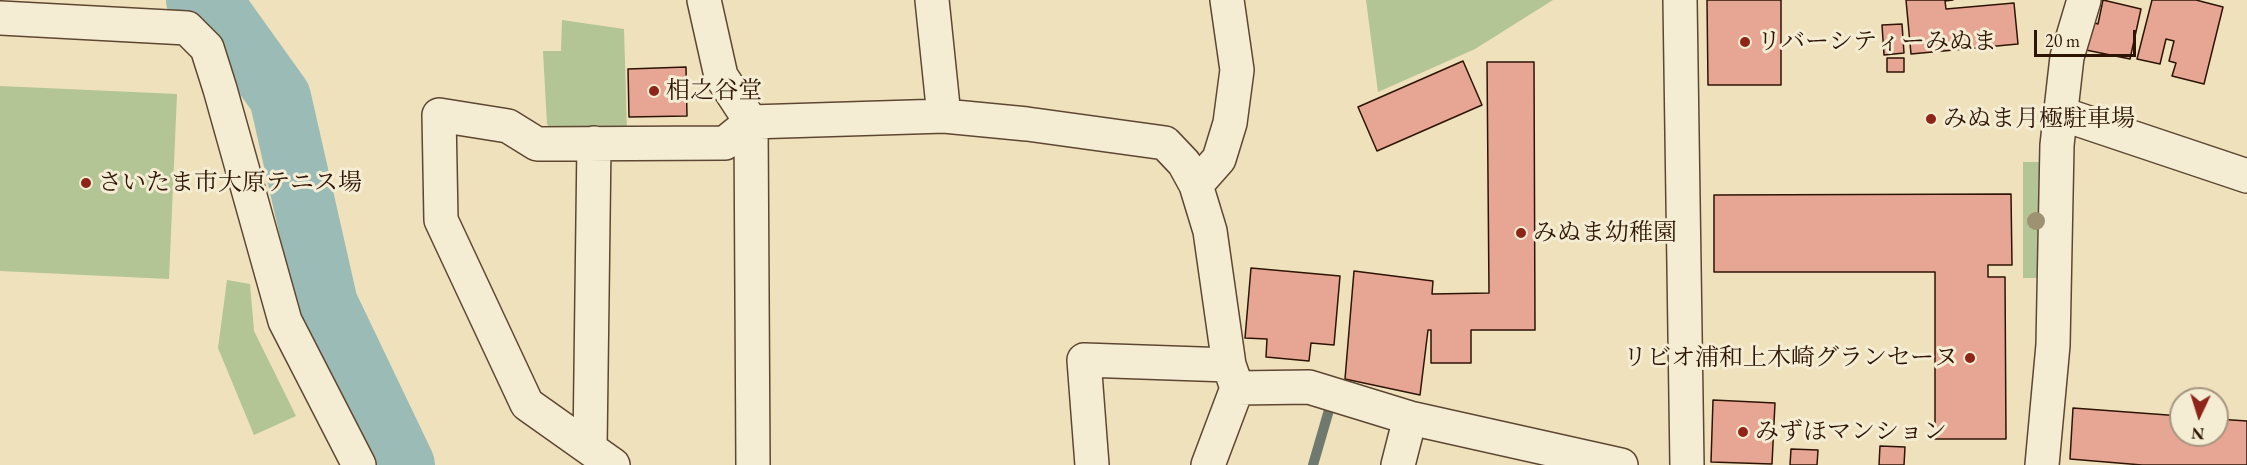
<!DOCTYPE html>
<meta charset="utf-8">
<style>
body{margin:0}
#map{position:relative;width:2247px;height:465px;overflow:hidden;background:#eee1bc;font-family:"EB Garamond",serif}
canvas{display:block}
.north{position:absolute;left:2169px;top:387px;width:60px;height:60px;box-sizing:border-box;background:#f4ecd3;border:2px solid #a59680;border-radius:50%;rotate:184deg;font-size:16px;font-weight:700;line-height:24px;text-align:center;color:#2e1404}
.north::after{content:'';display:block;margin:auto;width:21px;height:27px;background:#8f2418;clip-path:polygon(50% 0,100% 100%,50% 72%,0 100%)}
.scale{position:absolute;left:2034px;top:30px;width:102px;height:27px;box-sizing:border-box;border:3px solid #2e1404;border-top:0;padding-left:8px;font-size:18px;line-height:21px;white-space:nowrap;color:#2e1404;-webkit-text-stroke:4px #f4ecd3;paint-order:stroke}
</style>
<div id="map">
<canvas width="2247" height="465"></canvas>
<div class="north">N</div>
<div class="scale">20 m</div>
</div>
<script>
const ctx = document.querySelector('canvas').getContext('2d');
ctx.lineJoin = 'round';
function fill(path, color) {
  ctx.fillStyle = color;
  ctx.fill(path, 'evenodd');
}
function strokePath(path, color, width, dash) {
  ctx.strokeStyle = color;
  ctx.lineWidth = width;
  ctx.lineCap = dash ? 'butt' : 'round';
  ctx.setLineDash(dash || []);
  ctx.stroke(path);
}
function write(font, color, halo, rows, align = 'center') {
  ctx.font = font + ' "EB Garamond","Noto Serif JP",serif';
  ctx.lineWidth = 6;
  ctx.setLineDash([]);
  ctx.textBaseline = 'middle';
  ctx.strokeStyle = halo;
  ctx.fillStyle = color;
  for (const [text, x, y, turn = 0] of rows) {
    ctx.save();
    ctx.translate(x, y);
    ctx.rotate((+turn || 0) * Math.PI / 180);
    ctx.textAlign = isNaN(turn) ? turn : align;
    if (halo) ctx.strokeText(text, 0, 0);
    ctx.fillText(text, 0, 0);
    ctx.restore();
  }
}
const green = new Path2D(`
 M1366,0H1553L1475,49L1378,92Z
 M562,20L624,29L627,131L553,132L547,124L543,51H561Z
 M0,86L177,94L169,279L0,271Z
 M2023,162H2047V278H2023Z
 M227,280L250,284L254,331L296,416L254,435L218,348Z`);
const stream = new Path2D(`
 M1313,465L1329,410`);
const river = new Path2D(`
 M197,0L222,16L280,97L327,304L404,465`);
const building = new Path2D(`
 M1707,0H1781V85H1708Z
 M1906,0H1953L1945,1L1946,9L2014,3L2018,44L1911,54Z
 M2103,0L2141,9L2130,59L2086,50L2092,22L2098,24Z
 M2152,0H2196L2223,7L2204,84L2172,76L2176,63L2169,61L2174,41L2166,39L2160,64L2137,59Z
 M1902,24L1904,53L1884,55L1882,25Z
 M1887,58H1904V72H1887Z
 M1463,61L1482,105L1377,151L1358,107Z
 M1487,62H1534L1535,330H1471V363H1431V330H1428L1420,395L1345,379L1354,271L1433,281L1432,294L1489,293Z
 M686,67L687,116L629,117L628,69Z
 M2011,194L2012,265H1988V277H2005L2006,439H1935V272H1714V195Z
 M1251,268L1340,276L1334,345L1311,343L1309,361L1266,357L1267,339L1245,338Z
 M1713,400L1775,403L1772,464L1711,462Z
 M2073,408L2181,416V435H2217V419L2247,421V465H2142L2070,459Z
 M1880,446L1905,447L1904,465H1879Z
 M1791,449L1818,450L1817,465H1790Z`);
const minor = new Path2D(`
 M704,0L721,76L751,122L944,116L1027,124L1165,143L1184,163L1196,185L1210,231L1229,365L1237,388L1208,465
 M932,0L944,116
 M1680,0L1687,465
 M0,18L187,28L207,48L220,89L285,321L359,465
 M2062,114L2247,176
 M1196,185L1219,159L1230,123L1237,70L1227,0
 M1237,388L1309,387L1410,418L1621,465
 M590,448L594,143
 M613,465L527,404L441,220L439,115L508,126L537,144L725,143L751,122L753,465
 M1092,465L1084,360L1229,365
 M1398,465L1410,418
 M2042,465L2053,345L2057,145L2067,57L2084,0`);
const trees = [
 [2036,221]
];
const markers = [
 [1745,42,6,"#8f2418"],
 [654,91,6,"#8f2418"],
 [1931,119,6,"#8f2418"],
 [86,183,6,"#8f2418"],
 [1521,233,6,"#8f2418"],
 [1970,358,6,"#8f2418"],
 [1743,432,6,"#8f2418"]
];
const poiNames = [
 ["リバーシティーみぬま",1757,42],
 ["相之谷堂",666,91],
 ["みぬま月極駐車場",1943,119],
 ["さいたま市大原テニス場",98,183],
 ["みぬま幼稚園",1533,233],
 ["リビオ浦和上木崎グランセーヌ",1958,358,"right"],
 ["みずほマンション",1755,432]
];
fill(green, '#b3c495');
strokePath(stream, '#6f796f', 10);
strokePath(river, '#9bbcb6', 62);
fill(building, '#e7a694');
strokePath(building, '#2e1404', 1.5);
strokePath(minor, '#5e4732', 36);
strokePath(minor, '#f4ecd3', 33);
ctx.fillStyle = '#9e9273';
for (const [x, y] of trees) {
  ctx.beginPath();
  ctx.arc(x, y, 9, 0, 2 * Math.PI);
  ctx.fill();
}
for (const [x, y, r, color] of markers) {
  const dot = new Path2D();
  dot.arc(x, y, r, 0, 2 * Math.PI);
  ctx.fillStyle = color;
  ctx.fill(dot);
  strokePath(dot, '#f4ecd3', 2);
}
write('24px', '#2e1404', '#f4ecd3', poiNames, 'left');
</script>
